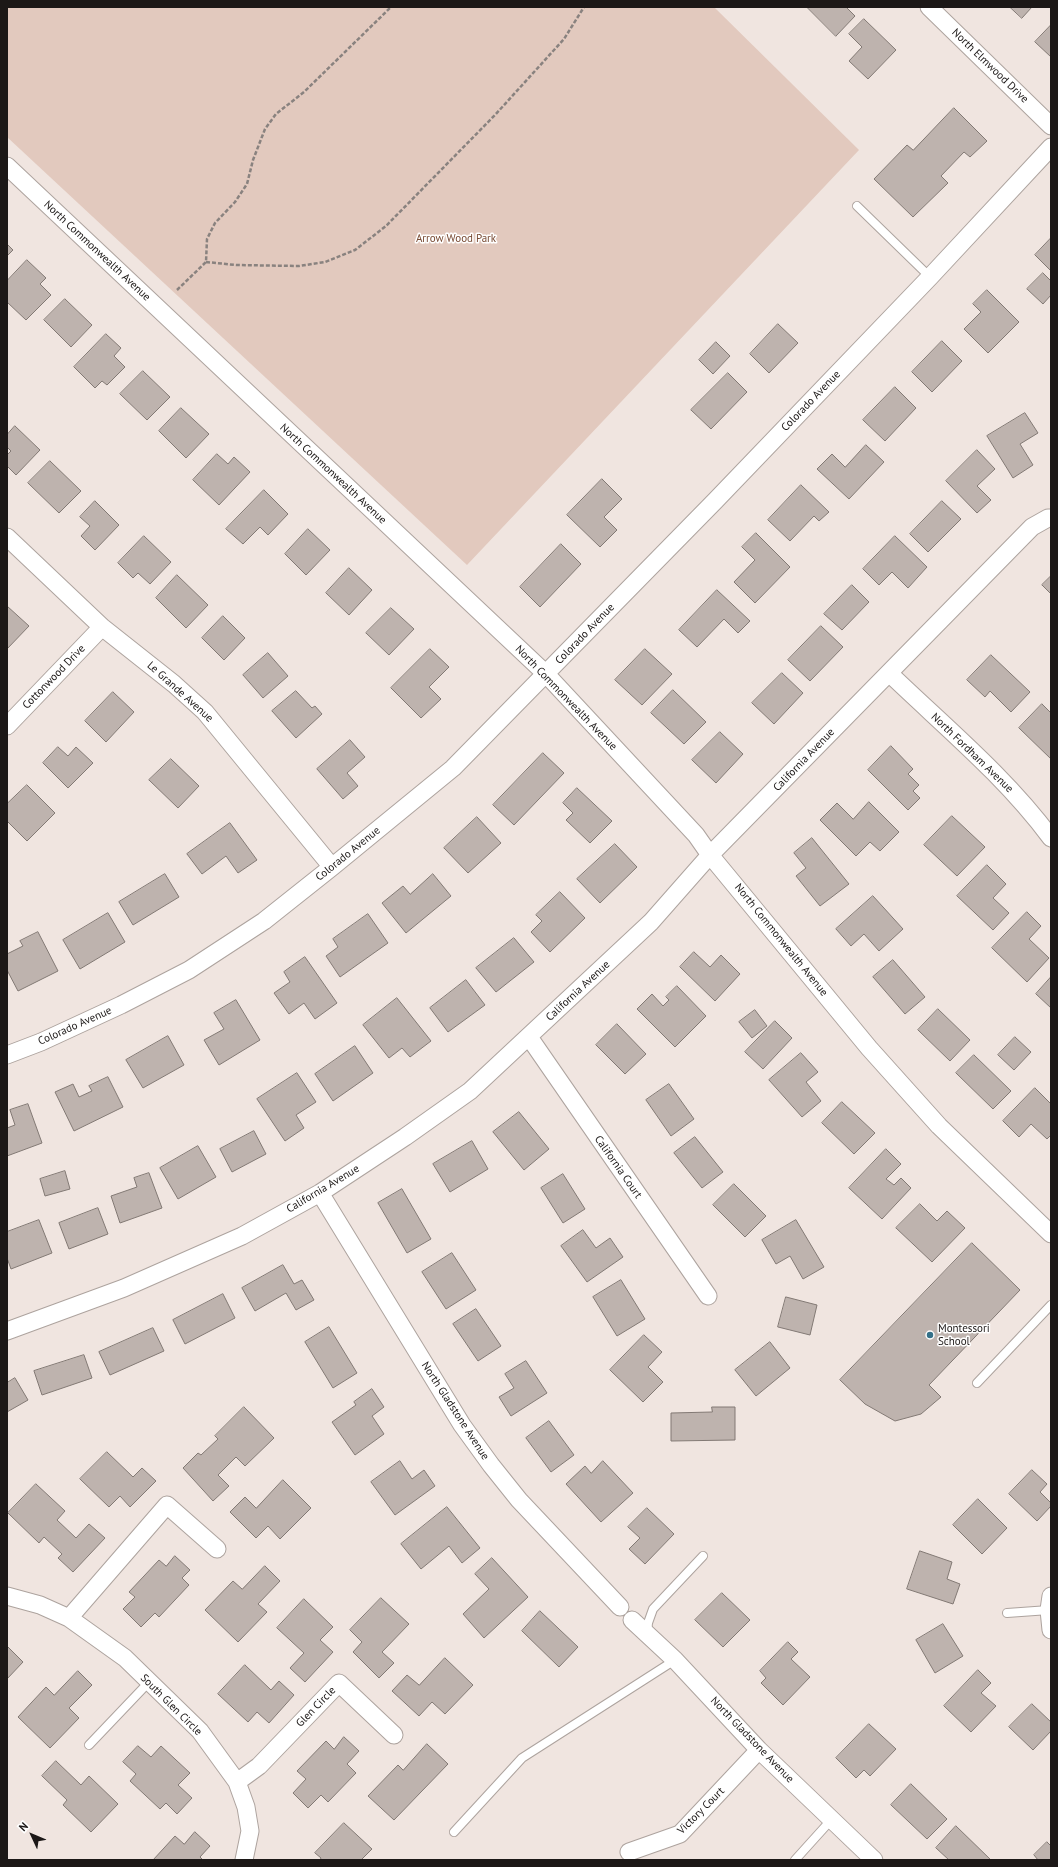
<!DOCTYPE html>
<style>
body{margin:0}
#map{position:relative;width:1058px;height:1867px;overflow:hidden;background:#f0e5e0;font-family:"PT Sans",sans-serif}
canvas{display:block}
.frame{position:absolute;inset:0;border:8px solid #1c1817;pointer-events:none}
.north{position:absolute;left:12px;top:1815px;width:40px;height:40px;-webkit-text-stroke:3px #fff;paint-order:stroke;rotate:314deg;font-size:11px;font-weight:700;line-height:16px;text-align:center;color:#1c1817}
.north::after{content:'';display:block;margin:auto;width:14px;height:18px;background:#1c1817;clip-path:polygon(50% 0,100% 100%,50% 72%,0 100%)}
</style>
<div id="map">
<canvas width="1058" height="1867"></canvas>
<div class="frame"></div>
<div class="north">N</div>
</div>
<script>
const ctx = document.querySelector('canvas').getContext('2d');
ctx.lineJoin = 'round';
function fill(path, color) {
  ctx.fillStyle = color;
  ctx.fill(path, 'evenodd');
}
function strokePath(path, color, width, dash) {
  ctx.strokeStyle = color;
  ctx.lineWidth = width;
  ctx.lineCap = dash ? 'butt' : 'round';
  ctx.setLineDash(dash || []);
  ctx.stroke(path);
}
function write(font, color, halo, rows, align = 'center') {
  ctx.font = font + ' "PT Sans",sans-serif';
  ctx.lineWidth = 3;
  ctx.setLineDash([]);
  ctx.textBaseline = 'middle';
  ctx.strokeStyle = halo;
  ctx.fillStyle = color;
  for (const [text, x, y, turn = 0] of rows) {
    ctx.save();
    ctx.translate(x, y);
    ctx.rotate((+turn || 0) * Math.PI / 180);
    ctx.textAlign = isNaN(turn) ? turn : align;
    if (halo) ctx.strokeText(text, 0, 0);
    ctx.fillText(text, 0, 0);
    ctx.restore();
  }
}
const green = new Path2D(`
 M7,7H714L859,150L467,565L7,137Z`);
const building = new Path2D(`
 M807,7H846L855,16L836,36Z
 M1010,7H1032L1022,18Z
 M864,19L896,50L868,79L849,61L862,47L849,34Z
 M1051,25V57L1035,42Z
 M954,108L987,141L970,157L964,152L941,176L948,183L913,217L874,179L907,145L913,150Z
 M1051,238V271L1035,255Z
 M7,244L13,250L7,256Z
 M27,260L46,278L40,284L51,295L26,320L7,302V281Z
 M1043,273L1051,281V295L1043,304L1027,289Z
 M987,290L1019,322L988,353L964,329L981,312L973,304Z
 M65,299L92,325L71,347L44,320Z
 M778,324L798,343L769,373L750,354Z
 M106,334L121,348L114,356L125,367L107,385L102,381L95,388L74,367Z
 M942,341L962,361L932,392L912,372Z
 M716,342L730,356L713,374L699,360Z
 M143,371L170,397L147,420L120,394Z
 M728,373L747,392L711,429L691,410Z
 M895,387L916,408L885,441L863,420Z
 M181,408L209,434L186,458L159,431Z
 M1025,413L1038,433L1020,444L1033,465L1013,478L987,436Z
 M15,426L40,450L16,475L7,466V455L11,451L7,447V435Z
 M866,445L884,462L849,499L817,469L832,454L845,467Z
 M977,450L995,469L977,486L991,500L977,513L946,481Z
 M217,454L228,464L234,457L250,472L219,505L193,480Z
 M50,461L81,491L59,513L28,483Z
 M602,479L622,499L604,517L617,530L600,547L567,515Z
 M801,485L829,512L819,521L814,516L790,541L768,520Z
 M264,490L288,514L268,535L260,527L243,544L226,529Z
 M95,501L119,525L95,550L81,536L90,526L80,517Z
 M942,501L961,519L928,552L910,534Z
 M308,529L330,550L306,575L285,554Z
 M756,533L790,567L755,603L734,582L755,560L742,547Z
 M144,536L171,562L150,584L138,573L133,578L118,563Z
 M895,536L927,567L908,588L892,572L879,585L863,569Z
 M561,544L581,564L540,607L520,587Z
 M349,568L372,590L349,615L326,593Z
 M177,575L208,605L186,628L156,598Z
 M1051,576V594L1042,585Z
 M852,585L869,602L842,630L824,614Z
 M717,590L750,621L738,633L724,619L697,647L679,630Z
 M7,606L29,626L7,649Z
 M391,608L414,629L389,655L366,633Z
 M223,616L245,638L224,660L202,638Z
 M821,626L843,647L810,681L788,660Z
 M430,649L449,667L429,687L441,699L421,718L391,688Z
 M645,649L672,674L642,705L615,680Z
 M268,653L288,676L263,698L243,675Z
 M991,655L1030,692L1011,712L990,691L985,697L967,680Z
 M782,673L803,693L774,724L752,703Z
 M673,690L706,722L684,744L651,713Z
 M296,691L312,708L315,706L322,714L296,738L272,711Z
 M113,692L134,712L106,742L85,721Z
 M1042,704L1051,713V759L1019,728Z
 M720,732L743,754L716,783L692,760Z
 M350,740L365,757L347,773L358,786L343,799L317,769Z
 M891,746L913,769L908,774L919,785L913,791L920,798L908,810L868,770Z
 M58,747L68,756L76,747L93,763L68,788L43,763Z
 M543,753L564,773L514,825L493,805Z
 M171,759L199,786L178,808L149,780Z
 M27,785L55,813L27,841L7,821V804Z
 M577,788L612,821L590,843L566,820L573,813L563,803Z
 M869,802L899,832L880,851L870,842L856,856L820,820L837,803L853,819Z
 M952,816L985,847L957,876L924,845Z
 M477,817L501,843L468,873L444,848Z
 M230,823L257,860L238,873L226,856L202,874L187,854Z
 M812,838L849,884L820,906L796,876L806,868L794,853Z
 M615,844L637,867L600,903L577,879Z
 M987,865L1006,884L993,898L1009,913L993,930L957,896Z
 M165,874L179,897L133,925L119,902Z
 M433,874L451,896L406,933L382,903L403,886L410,894Z
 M560,892L585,918L550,952L531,932L542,921L536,915Z
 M873,896L903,929L879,951L864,934L851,946L836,929Z
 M1027,912L1041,926L1029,939L1049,958L1027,982L992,948Z
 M108,913L125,942L80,969L63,940Z
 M368,914L388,943L340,977L326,956L338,947L333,939Z
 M38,932L58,971L18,991L7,970V954L23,946L20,941Z
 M514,938L534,962L496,992L476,968Z
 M694,952L710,967L721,955L740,974L715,1001L680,967Z
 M305,957L337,1003L315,1019L304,1003L289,1014L274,993L290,982L284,972Z
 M893,960L925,997L905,1014L873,977Z
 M1051,977V1008L1036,994Z
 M466,980L485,1005L448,1032L430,1008Z
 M677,986L706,1016L675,1047L637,1009L652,994L663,1006L669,1000L666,997Z
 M397,998L431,1041L410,1057L402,1048L389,1058L363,1025Z
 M236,1000L260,1040L219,1065L204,1040L224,1029L214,1013Z
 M938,1009L970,1040L950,1061L918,1030Z
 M755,1010L767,1026L752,1038L739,1022Z
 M775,1021L792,1038L763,1069L745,1052Z
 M617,1024L646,1054L625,1074L596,1045Z
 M168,1036L184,1065L143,1088L126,1060Z
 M1015,1037L1031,1052L1014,1070L998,1055Z
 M355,1046L373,1073L333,1101L315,1074Z
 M801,1053L818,1072L806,1082L821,1101L802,1117L769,1080Z
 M974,1055L1011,1091L993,1109L956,1073Z
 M297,1073L316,1102L296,1115L304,1128L285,1141L257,1099Z
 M108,1077L123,1107L74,1131L55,1092L73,1084L79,1097L92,1091L89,1086Z
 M669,1084L694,1119L671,1136L646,1100Z
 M1035,1088L1051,1104V1135L1047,1139L1031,1124L1019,1137L1003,1121Z
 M842,1102L875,1133L854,1154L822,1123Z
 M28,1104L42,1143L7,1156V1128L15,1125L10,1110Z
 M519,1112L549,1149L524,1170L493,1132Z
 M254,1131L266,1154L232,1172L220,1149Z
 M695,1137L723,1172L702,1188L674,1153Z
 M472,1141L488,1169L450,1192L433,1164Z
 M198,1146L216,1177L178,1199L160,1168Z
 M886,1149L901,1164L886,1179L894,1185L901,1178L911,1188L882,1219L849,1188Z
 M65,1171L70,1189L45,1196L40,1179Z
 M149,1173L162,1208L120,1223L111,1196L137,1187L134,1178Z
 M563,1174L585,1209L563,1223L541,1188Z
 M734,1184L766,1216L745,1237L713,1205Z
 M402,1189L431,1239L407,1253L378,1203Z
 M920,1204L937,1221L947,1211L965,1228L932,1262L896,1228Z
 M98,1208L108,1234L69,1249L59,1223Z
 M39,1220L52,1253L11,1269L7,1258V1232Z
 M796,1220L824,1267L803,1279L790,1256L776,1264L762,1240Z
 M583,1230L596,1248L610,1238L623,1257L587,1282L561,1246Z
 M972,1243L1020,1290L929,1385L941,1397L921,1414L895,1421L865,1404L840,1380Z
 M452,1253L476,1290L446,1309L422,1272Z
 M283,1265L294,1284L302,1280L314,1300L296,1310L286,1293L255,1311L242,1288Z
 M621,1280L645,1319L617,1336L593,1297Z
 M223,1294L235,1318L185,1344L173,1320Z
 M786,1297L817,1305L810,1335L778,1327Z
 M476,1309L501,1346L478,1361L453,1324Z
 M329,1327L357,1373L333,1388L305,1342Z
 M153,1328L164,1351L110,1375L99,1352Z
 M644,1335L662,1352L648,1367L663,1382L643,1402L610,1370Z
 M770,1342L790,1368L756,1396L735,1370Z
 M84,1355L92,1378L42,1395L34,1371Z
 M526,1361L547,1393L511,1416L499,1397L514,1388L505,1374Z
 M15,1378L28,1400L7,1412V1383Z
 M372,1389L384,1407L372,1416L384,1434L355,1455L332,1422L356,1405L354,1402Z
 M244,1407L274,1438L245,1466L236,1457L218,1475L229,1486L213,1501L183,1468L198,1453L201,1455L218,1439L215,1436Z
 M712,1407H735V1440L671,1441V1413L712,1412Z
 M549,1421L574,1455L551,1472L526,1438Z
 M107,1452L133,1477L142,1468L156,1481L130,1507L120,1496L109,1507L80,1479Z
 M400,1461L412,1479L424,1470L435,1486L395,1515L371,1482Z
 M603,1461L633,1493L601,1522L566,1484L585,1466L591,1473Z
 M1032,1470L1047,1484L1040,1492L1051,1503V1506L1037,1521L1009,1494Z
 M283,1480L311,1508L280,1539L268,1526L256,1538L230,1512L245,1497L256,1508Z
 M36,1484L65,1511L57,1520L76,1538L89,1524L105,1538L73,1572L58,1558L62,1554L44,1537L39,1543L8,1513Z
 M978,1499L1007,1528L982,1554L953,1525Z
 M447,1507L480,1548L462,1563L449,1546L421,1569L401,1544Z
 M647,1508L674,1534L645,1564L629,1549L640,1538L628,1527Z
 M920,1551L952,1562L947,1579L960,1584L953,1604L907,1589Z
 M175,1556L190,1570L182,1578L189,1585L159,1617L155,1613L141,1627L123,1609L135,1597L129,1592L159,1560L166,1566Z
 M492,1558L528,1597L484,1638L463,1614L489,1589L475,1574Z
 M265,1566L280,1581L258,1604L267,1612L238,1642L205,1610L233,1581L242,1589Z
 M722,1593L750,1620L723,1647L695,1620Z
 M381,1598L409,1624L382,1652L394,1663L379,1678L353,1652L362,1642L350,1630Z
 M304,1599L333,1627L320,1640L333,1652L305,1682L290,1668L304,1653L277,1628Z
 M540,1611L578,1647L559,1667L522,1631Z
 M943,1624L963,1656L935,1673L916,1640Z
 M788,1642L798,1652L791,1659L810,1677L783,1705L761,1683L766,1678L760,1671Z
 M7,1646L23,1662L7,1679Z
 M445,1658L473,1685L445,1714L432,1702L419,1716L392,1691L407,1675L419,1685Z
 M245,1665L271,1690L279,1681L294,1695L269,1723L257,1712L248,1722L218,1694Z
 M978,1670L991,1683L981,1693L996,1706L971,1732L944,1706Z
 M78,1671L92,1685L69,1708L79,1718L50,1748L18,1717L46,1687L54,1695Z
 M1032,1704L1051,1722V1731L1033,1750L1009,1727Z
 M869,1724L896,1749L870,1776L864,1770L856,1778L836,1758Z
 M344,1737L359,1751L347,1764L356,1773L328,1802L321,1795L308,1808L293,1793L306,1779L297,1771L326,1741L334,1749Z
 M427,1744L448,1764L394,1820L368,1796L398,1765L403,1770Z
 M138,1746L151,1757L161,1746L190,1773L178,1785L192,1798L177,1814L166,1803L160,1809L130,1781L136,1774L123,1762Z
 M56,1761L81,1785L89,1776L118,1804L91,1832L63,1805L67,1800L42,1776Z
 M911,1784L947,1819L927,1839L891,1805Z
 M344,1823L372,1849L361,1860H320L321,1858L315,1853Z
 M956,1826L991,1860H949L936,1848Z
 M195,1832L210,1846L200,1857L203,1860H153L175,1836L184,1844Z
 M1047,1842L1051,1846V1860H1038L1034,1855Z`);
const path = new Path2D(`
 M206,262L236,265L299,266L325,262L355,250L386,226L495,115L564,39L584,7
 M177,290L206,262L207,239L215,223L235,202L247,184L253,160L265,129L276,114L304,92L391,7`);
const service = new Path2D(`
 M857,206L930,277
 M977,1383L1051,1305
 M1007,1613L1049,1610
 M647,1633L648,1623L653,1609L703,1556
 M89,1745L149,1682
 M454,1832L522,1758L675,1660
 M795,1860L832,1819`);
const minor = new Path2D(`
 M929,7L1051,126
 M7,166L546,674L696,835L710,855L869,1048L939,1126L1051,1234
 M7,537L102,627L174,684L205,712L332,867
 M889,673C944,726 1005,776 1051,838
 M7,726L102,627
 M529,1037L708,1296
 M7,1055L41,1042L121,1005L189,970L264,921L332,867L453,768L715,501L930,277L1051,147
 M320,1193L462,1425L491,1465L519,1500L620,1607
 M7,1331L124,1288L242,1236L320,1193L405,1137L470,1091L651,922L710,855L1032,527L1048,518H1051
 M7,1596L40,1605L69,1618L125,1658L200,1731L237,1782L246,1807L250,1831L244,1860
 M1051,1596L1049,1610L1051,1630
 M69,1618L167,1505L217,1549
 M632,1620L675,1660L759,1750L874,1860
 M237,1782L259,1766L339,1683L394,1735
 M629,1852L680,1834L759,1750`);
const markers = [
 [930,1335,4,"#347088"]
];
const streetNames = [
 ["North Elmwood Drive",990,66,44],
 ["North Commonwealth Avenue",97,251,43],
 ["Colorado Avenue",811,401,-46],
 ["North Commonwealth Avenue",333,474,43],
 ["Colorado Avenue",585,634,-46],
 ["Cottonwood Drive",54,677,-46],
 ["Le Grande Avenue",180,692,42],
 ["North Commonwealth Avenue",566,698,46],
 ["North Fordham Avenue",972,753,44],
 ["California Avenue",804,760,-46],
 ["Colorado Avenue",348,854,-39],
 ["North Commonwealth Avenue",781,940,51],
 ["California Avenue",578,991,-43],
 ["Colorado Avenue",75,1026,-24],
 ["California Court",618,1167,55],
 ["California Avenue",323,1189,-31],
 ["North Gladstone Avenue",455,1411,57],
 ["South Glen Circle",171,1705,45],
 ["Glen Circle",316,1707,-46],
 ["North Gladstone Avenue",752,1740,46],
 ["Victory Court",701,1811,-45]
];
const parkNames = [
 ["Arrow Wood Park",456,239]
];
const poiNames = [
 ["Montessori",938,1329],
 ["School",938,1342]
];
fill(green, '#e2c9be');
fill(building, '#beb3ae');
strokePath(building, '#827974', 1);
strokePath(service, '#ada39e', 10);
strokePath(minor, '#ada39e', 19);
strokePath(path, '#89827f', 2.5, [4, 2]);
strokePath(service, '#fff', 8);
strokePath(minor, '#fff', 17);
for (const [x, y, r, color] of markers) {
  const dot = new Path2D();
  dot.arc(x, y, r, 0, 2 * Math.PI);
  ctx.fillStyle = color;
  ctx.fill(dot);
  strokePath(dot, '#fff', 1.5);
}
write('11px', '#1c1817', '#fff', streetNames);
write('11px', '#774932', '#fff', parkNames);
write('11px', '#1c1817', '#fff', poiNames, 'left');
</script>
